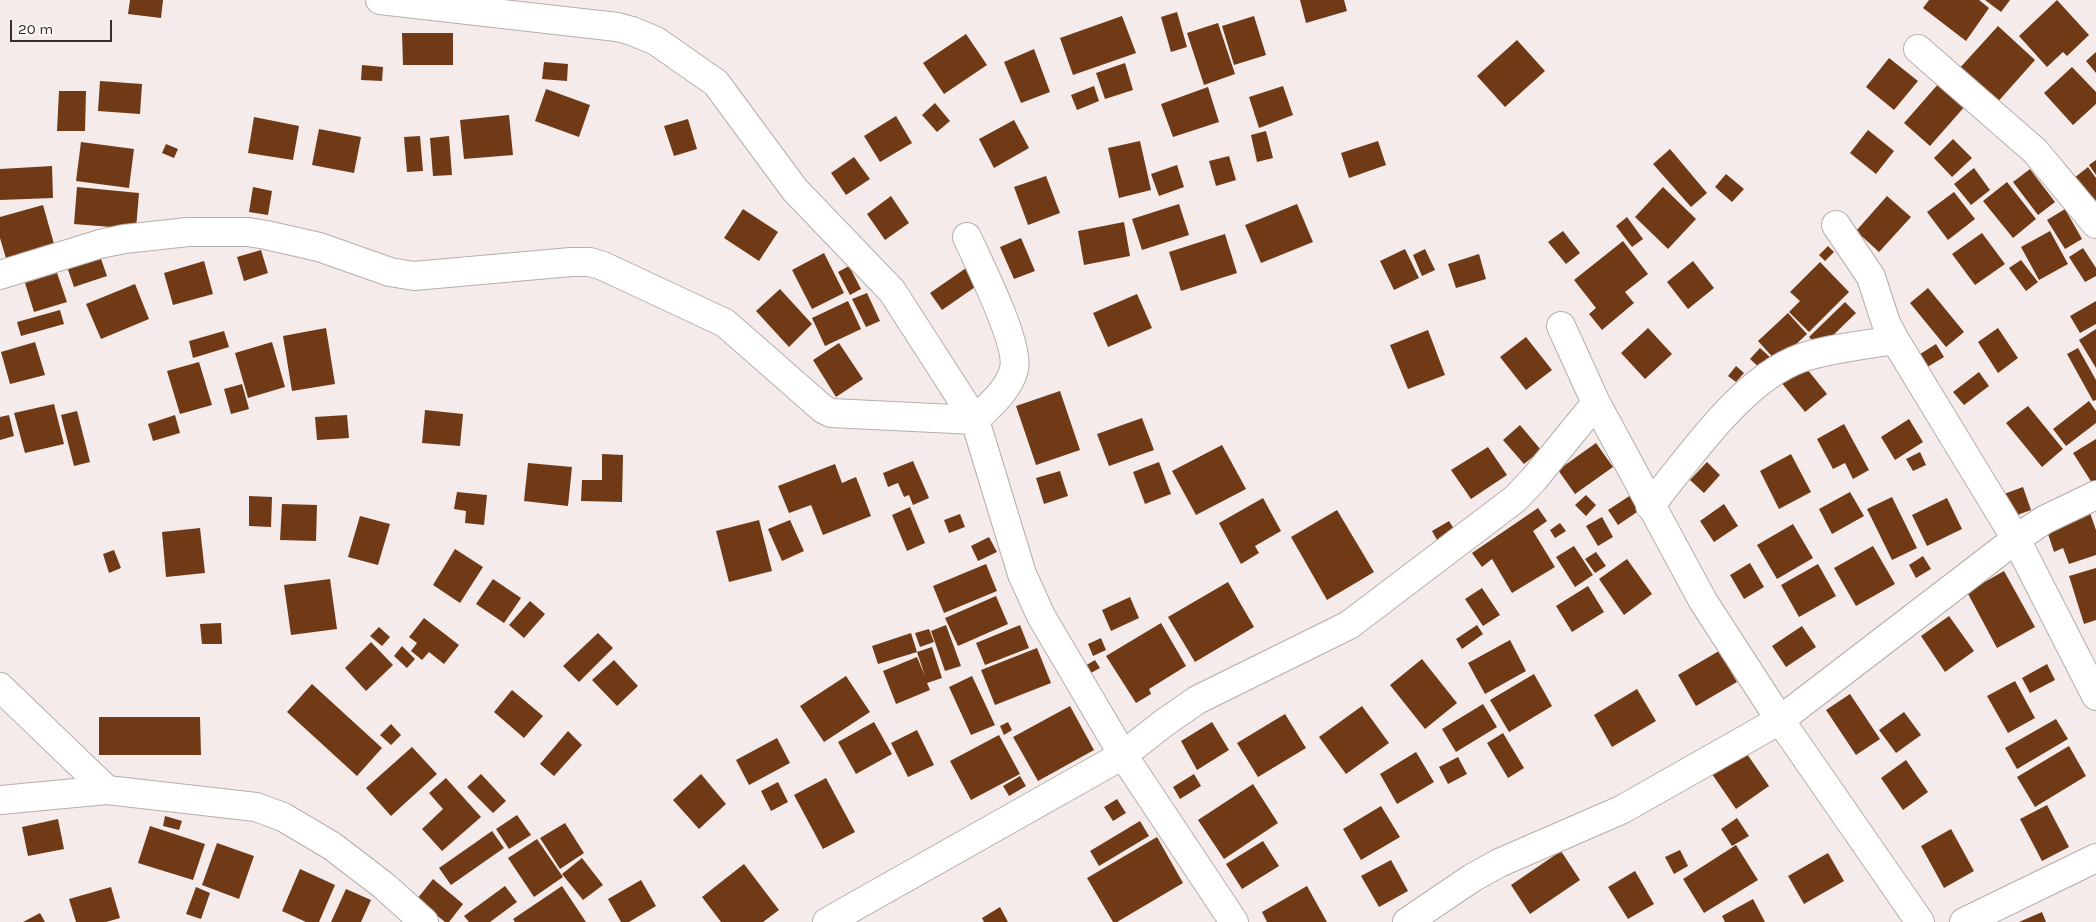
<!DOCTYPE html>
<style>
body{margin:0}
#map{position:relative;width:2096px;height:922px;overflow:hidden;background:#f4ebea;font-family:Karla,sans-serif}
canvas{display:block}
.scale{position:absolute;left:10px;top:20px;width:102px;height:22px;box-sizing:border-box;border:2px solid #333030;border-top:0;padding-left:6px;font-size:15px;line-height:18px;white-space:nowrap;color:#333030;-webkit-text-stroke:4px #fef9f8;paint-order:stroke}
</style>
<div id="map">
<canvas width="2096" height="922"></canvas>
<div class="scale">20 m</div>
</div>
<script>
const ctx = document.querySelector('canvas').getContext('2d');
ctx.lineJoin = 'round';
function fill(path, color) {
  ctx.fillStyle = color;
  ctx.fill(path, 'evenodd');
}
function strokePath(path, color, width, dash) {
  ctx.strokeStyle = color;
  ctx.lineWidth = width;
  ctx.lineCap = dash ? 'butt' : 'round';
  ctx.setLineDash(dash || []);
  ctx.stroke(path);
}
const building = new Path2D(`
 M130,0H163L161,18L128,14Z
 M1300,0H1344L1347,11L1306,23Z
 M1929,0H1979L1989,8L1966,41L1923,8Z
 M1985,0H2010L2001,12Z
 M2057,0L2089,35L2067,56L2063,52L2047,67L2019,36Z
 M1177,12L1187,47L1171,52L1161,17Z
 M1122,16L1136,53L1073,75L1060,38Z
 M1254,16L1266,55L1234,65L1222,26Z
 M1218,23L1235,74L1204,85L1187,33Z
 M1998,26L2035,60L1995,105L1958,70Z
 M402,33H453V65H403Z
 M966,34L987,65L944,94L923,63Z
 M1517,40L1545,71L1505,107L1477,76Z
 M1034,49L1050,92L1021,103L1004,62Z
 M2096,52V73L2086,61Z
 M1889,58L1918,81L1894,110L1866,87Z
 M544,62L568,64L567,81L542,79Z
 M1125,63L1133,90L1105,99L1096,73Z
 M362,65L383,67L382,81L361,80Z
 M2072,67L2096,92V104L2073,125L2044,93Z
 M100,81L142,84L140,114L98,111Z
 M1940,82L1966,105L1930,146L1904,123Z
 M1094,86L1099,101L1077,110L1071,95Z
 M1283,86L1293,115L1259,128L1249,97Z
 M1208,87L1219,122L1173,137L1161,104Z
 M546,89L590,105L579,137L535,121Z
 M59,91H86L85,131H57Z
 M935,103L950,121L937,132L922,115Z
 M509,115L513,155L464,159L460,120Z
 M896,116L912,143L880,162L864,136Z
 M254,117L299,126L293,160L248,153Z
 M688,119L697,149L674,156L664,126Z
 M1014,120L1029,148L994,168L979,139Z
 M319,129L361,137L354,173L312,165Z
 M1868,130L1894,151L1876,174L1850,153Z
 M1266,131L1273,158L1257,162L1251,135Z
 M420,136L423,171L407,172L404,137Z
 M449,136L452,175L433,176L430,138Z
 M1953,139L1972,158L1952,177L1934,158Z
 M1140,141L1151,190L1119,198L1108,148Z
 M1378,141L1386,165L1349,178L1341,153Z
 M81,142L134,149L129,188L76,181Z
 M166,144L178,149L174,158L162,153Z
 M1670,149L1707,193L1691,207L1653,164Z
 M1229,156L1236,180L1216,186L1209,161Z
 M854,157L870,179L846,195L831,173Z
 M2096,160V175L2089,165Z
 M1177,165L1184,187L1159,196L1151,174Z
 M52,166L53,198L0,200V169Z
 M2088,167L2096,178V201L2092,204L2074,178Z
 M1974,168L1990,190L1971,205L1954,184Z
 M2030,169L2055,202L2038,215L2013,182Z
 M1726,174L1744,189L1732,202L1715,187Z
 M1046,176L1060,213L1028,225L1014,187Z
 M2007,182L2036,219L2013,238L1983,201Z
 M77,187L139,193L136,229L74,224Z
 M253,187L272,191L268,215L249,212Z
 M1663,187L1696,219L1668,249L1635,217Z
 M1954,192L1975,219L1948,240L1927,212Z
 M891,196L909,223L885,240L867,214Z
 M1887,196L1911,217L1879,252L1856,231Z
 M1179,204L1189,235L1142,250L1132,219Z
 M1297,204L1313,242L1261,263L1245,225Z
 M43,205L56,251L8,265L0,238V217Z
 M743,209L778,232L759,261L724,238Z
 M2065,209L2082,239L2065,249L2047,220Z
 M1627,217L1643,239L1632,247L1616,226Z
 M1124,222L1130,256L1084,265L1078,231Z
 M1563,231L1580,253L1566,264L1548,242Z
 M2050,231L2068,264L2039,280L2021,247Z
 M1982,233L2005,264L1975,285L1952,254Z
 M1225,234L1237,273L1181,291L1169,252Z
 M1021,238L1035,271L1014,279L1000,247Z
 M1623,241L1648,274L1625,292L1634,303L1602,330L1589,314L1596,308L1574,280Z
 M1828,246L1834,252L1825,261L1819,255Z
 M2083,248L2096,268V276L2085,282L2069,257Z
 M1405,249L1419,278L1394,290L1380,261Z
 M1425,249L1435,270L1422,276L1413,255Z
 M261,250L268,273L244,281L237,257Z
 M99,253L107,276L74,287L66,264Z
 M824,253L844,293L812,309L792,270Z
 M1479,254L1486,279L1456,288L1448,264Z
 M2021,260L2038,282L2026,291L2009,268Z
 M204,261L213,294L173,305L164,273Z
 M1693,261L1714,288L1688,309L1667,282Z
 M1820,262L1849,292L1809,332L1789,312L1800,301L1790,292Z
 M849,266L861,289L850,295L838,272Z
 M966,268L978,285L942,310L930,293Z
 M57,273L67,302L34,312L25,283Z
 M135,284L149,319L101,339L86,304Z
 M1928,288L1964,332L1946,347L1910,303Z
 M780,289L812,324L789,347L756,311Z
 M867,293L880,321L866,327L852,299Z
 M1137,294L1152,328L1108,347L1093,313Z
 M848,301L861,329L825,346L812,318Z
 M2096,301V324L2080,333L2070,316Z
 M1845,302L1856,313L1820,348L1809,337Z
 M60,310L64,324L21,336L17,322Z
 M1788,313L1807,334L1777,362L1758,341Z
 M326,328L335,384L292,391L283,336Z
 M1648,328L1672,354L1645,379L1621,353Z
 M1998,328L2018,358L1998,373L1978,342Z
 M2096,329V368L2079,340Z
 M1428,330L1445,375L1408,389L1390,345Z
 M224,331L229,347L193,358L189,341Z
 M1526,337L1552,370L1526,390L1500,357Z
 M35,342L45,375L10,384L1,352Z
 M272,342L285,387L248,398L235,353Z
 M839,343L863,379L836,397L813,360Z
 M1936,344L1944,357L1924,369L1917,356Z
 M1760,348L1772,359L1762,370L1750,359Z
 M2078,348L2096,380V400L2093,401L2067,354Z
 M199,362L212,405L180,414L167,371Z
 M1803,364L1827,394L1805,412L1781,382Z
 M1736,366L1744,373L1736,382L1728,376Z
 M1979,372L1989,386L1964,405L1953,392Z
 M242,384L249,409L231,414L224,389Z
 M1060,391L1080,450L1036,465L1016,406Z
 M2089,401L2096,411V423L2066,446L2053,429Z
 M54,404L64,444L25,453L14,413Z
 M2028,406L2063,449L2042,467L2006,423Z
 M425,410L463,414L460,446L422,443Z
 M77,411L90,462L74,466L61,415Z
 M9,415L14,436L0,440V417Z
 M175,415L180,433L153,441L148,424Z
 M347,415L349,438L317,440L315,417Z
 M1142,418L1154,450L1109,466L1097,434Z
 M1909,419L1923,442L1895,460L1881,437Z
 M1844,424L1869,470L1853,479L1845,463L1833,469L1817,439Z
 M1520,425L1541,450L1524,464L1503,440Z
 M2096,439V480L2092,483L2073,453Z
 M1596,443L1613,467L1575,494L1558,470Z
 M1222,445L1246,489L1196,515L1172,471Z
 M1488,447L1507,475L1471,499L1451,470Z
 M1920,452L1926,465L1913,471L1906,459Z
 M602,454L623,455L622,502L581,501L582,480H602Z
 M1791,454L1811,492L1779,509L1760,471Z
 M913,461L929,498L913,505L909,495L904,497L898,483L888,487L883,473Z
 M1159,462L1171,494L1145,504L1133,472Z
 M1707,462L1720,475L1704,493L1690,480Z
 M528,463L572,467L568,506L524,501Z
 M835,464L842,483L856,477L871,516L823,535L811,505L789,513L778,486Z
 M1060,471L1068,496L1044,504L1036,478Z
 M2023,487L2031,510L2012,517L2004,494Z
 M457,492L487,495L484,525L465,523L466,511L454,509Z
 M1850,492L1864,516L1832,534L1819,509Z
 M1586,495L1596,505L1586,516L1575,505Z
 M1631,495L1640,510L1618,525L1608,510Z
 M249,496L272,497L271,527L249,526Z
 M1892,497L1917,548L1892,560L1867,509Z
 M1263,498L1281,531L1255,546L1259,553L1241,564L1219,523Z
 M1947,498L1962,529L1927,546L1912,515Z
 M282,504L317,505L316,541L280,540Z
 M1724,504L1738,526L1714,542L1700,521Z
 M910,507L925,543L907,551L892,515Z
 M1538,508L1547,521L1533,531L1555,567L1512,593L1492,559L1482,567L1472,553Z
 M1337,510L1374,572L1327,600L1291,537Z
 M2090,513L2096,530V555L2069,564L2063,548L2054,552L2046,528Z
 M960,514L965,527L949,533L944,520Z
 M360,516L390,524L378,565L348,557Z
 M1602,517L1613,537L1598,546L1586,526Z
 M759,520L772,571L729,582L716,531Z
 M790,520L804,551L782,561L768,529Z
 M1449,521L1457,534L1440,545L1432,531Z
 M1560,523L1566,531L1555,538L1550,530Z
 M1793,524L1813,558L1777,579L1757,545Z
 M200,528L205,573L166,577L162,532Z
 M989,537L997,552L978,561L971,546Z
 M1574,546L1593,575L1575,587L1556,557Z
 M1873,546L1895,584L1856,606L1834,568Z
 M455,549L483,567L460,603L433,585Z
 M114,550L121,568L109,573L103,554Z
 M1596,552L1606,566L1595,573L1585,559Z
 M1923,556L1931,569L1916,578L1909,565Z
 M1627,559L1652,594L1624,615L1599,579Z
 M1750,563L1764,587L1744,599L1730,575Z
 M986,564L997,591L944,613L933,586Z
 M1818,564L1836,596L1799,617L1781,585Z
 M2096,568V620L2084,624L2069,576Z
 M2004,571L2035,627L1997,648L1967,592Z
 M330,579L337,629L291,635L284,585Z
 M493,579L521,598L504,623L476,604Z
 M1228,582L1254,627L1195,662L1168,617Z
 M1588,586L1604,612L1572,632L1556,606Z
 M1482,588L1500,615L1483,626L1465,599Z
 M996,596L1008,624L958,646L945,618Z
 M1130,597L1139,618L1111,631L1102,610Z
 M530,601L545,614L524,638L509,625Z
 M1949,616L1974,651L1945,672L1921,636Z
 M424,618L459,645L444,664L429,652L422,660L411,651L417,643L409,637Z
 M221,623L222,644H202L200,624Z
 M1161,623L1186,666L1149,689L1151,694L1136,703L1106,656Z
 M946,625L961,666L945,671L931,631Z
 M1020,625L1029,648L985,665L976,643Z
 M1477,625L1483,634L1462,649L1456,639Z
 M1802,626L1816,647L1786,667L1772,646Z
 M379,627L390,637L382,646L370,636Z
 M929,629L934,642L920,647L915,633Z
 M598,633L613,648L579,682L563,666Z
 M911,633L917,652L878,664L872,646Z
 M1101,638L1106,650L1093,656L1088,644Z
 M1510,640L1526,671L1485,694L1468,663Z
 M371,642L393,665L366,691L345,668Z
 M402,646L415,659L407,668L394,656Z
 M932,647L942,678L927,683L930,690L896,704L883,671L917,657L925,676L917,652Z
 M1037,648L1051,683L995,705L981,670Z
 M1719,651L1737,682L1696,706L1678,675Z
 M1422,659L1457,703L1425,729L1390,685Z
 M614,660L638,686L617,706L592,680Z
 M1095,660L1100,668L1089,674L1085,666Z
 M2047,664L2055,680L2030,693L2022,678Z
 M1534,674L1552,706L1509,732L1490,700Z
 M846,676L870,712L824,742L800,706Z
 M972,676L995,725L971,735L949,687Z
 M2015,681L2035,718L2008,733L1987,696Z
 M312,684L382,748L357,776L287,712Z
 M1637,689L1656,721L1612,747L1594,715Z
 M512,690L543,716L524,738L494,712Z
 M1850,694L1880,739L1856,755L1826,710Z
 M1483,704L1497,727L1456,752L1442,729Z
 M1070,706L1094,750L1038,781L1013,737Z
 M1362,706L1389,743L1346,774L1319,737Z
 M1904,712L1921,735L1896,753L1879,730Z
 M1285,714L1306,748L1258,777L1237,743Z
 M99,717H200L201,755H99Z
 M2056,719L2068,739L2017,769L2005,748Z
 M874,722L892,754L856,774L838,742Z
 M1008,722L1012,730L1004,735L1000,726Z
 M1212,722L1229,750L1197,770L1181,741Z
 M391,724L401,735L391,745L380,735Z
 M917,730L934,765L908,777L891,743Z
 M568,731L582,745L554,776L540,764Z
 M1503,733L1524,768L1508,778L1487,743Z
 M999,735L1020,774L971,800L950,761Z
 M777,738L790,763L749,785L736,760Z
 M2069,746L2086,776L2035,807L2017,777Z
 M412,747L437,774L391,816L366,788Z
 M1745,751L1769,786L1736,809L1712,774Z
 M1416,752L1434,782L1397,804L1380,774Z
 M1458,757L1467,774L1448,784L1439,767Z
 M1906,760L1928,792L1903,810L1881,778Z
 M481,774L506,801L493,813L467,787Z
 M701,774L726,804L699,829L673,800Z
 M1194,774L1201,786L1180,799L1173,787Z
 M1020,776L1026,786L1009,796L1003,786Z
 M446,778L481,817L442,851L422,829L443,809L429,793Z
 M826,778L855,832L823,849L794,795Z
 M778,782L788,802L771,811L761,791Z
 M1253,784L1278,823L1224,859L1198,820Z
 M1117,799L1126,813L1113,821L1104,807Z
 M2047,805L2069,847L2042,861L2020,819Z
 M1381,806L1400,837L1361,860L1343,829Z
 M517,815L531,835L509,849L496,829Z
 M165,816L182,821L179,830L163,826Z
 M1737,818L1749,836L1732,846L1721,829Z
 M58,819L64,849L28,856L22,827Z
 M1140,821L1149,836L1099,866L1090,851Z
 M565,823L584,853L560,869L540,838Z
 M150,826L205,844L193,880L138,863Z
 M1951,829L1974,871L1944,888L1921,846Z
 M492,831L504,848L451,885L439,868Z
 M1157,837L1183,883L1117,922H1113L1087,878Z
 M537,839L563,877L534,897L508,858Z
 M1263,841L1279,866L1242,889L1226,864Z
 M217,843L254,856L239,899L202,885Z
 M1736,845L1758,880L1704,913L1683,879Z
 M1680,850L1688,866L1674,874L1665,857Z
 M1561,851L1580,880L1530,914L1511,885Z
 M1828,853L1844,881L1804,904L1788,876Z
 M582,858L603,885L583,900L562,874Z
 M1391,860L1408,891L1379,907L1361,876Z
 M744,864L779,910L763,922H721L702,897Z
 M300,869L335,885L319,922H306L282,911Z
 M1635,871L1654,904L1628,919L1608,887Z
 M433,879L463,904L449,922H445L417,899Z
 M641,880L656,906L629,922H621L608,899Z
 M505,886L517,902L490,922H469L464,916Z
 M562,886L586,922H515L513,919Z
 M1307,886L1327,922H1267L1262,912Z
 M111,887L120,918L106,922H76L69,899Z
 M196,887L210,893L201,919L186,914Z
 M346,889L371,900L361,922H331Z
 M1753,899L1765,922H1725L1722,916Z
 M1000,907L1008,922H984L982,918Z
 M2042,912L2046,922H2019Z
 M40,913L45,922H23Z`);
const minor = new Path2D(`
 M380,0L617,27L632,31L656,41L716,83L795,190L892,291L975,420L1022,574L1041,616L1123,755L1234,922
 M1918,49L2035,151L2096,224
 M1836,225L1871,277L1886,323L1895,340L2016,539L2096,696
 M0,275L100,244L124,239L188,232H248L266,235L319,247L390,272L414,276L571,262H590L603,266L725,323L823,409L831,413L975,420C989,406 1009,390 1014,369C1020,344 979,264 967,237
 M1561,326L1596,403L1703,601L1780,720L1920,922
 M1650,506C1688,459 1742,379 1801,358C1831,348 1864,345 1895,340
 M0,687L107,790
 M0,800L107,790L256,807L283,817L332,846L383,885L424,922
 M827,922L1123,755L1164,723L1197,700L1349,625L1515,499L1534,479L1596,403
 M1407,922L1472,878L1499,863L1621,810L1780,720L2016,539L2044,520L2096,495
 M1964,922L2096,858`);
fill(building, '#713a17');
strokePath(minor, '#b6aead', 30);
strokePath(minor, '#fff', 28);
</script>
